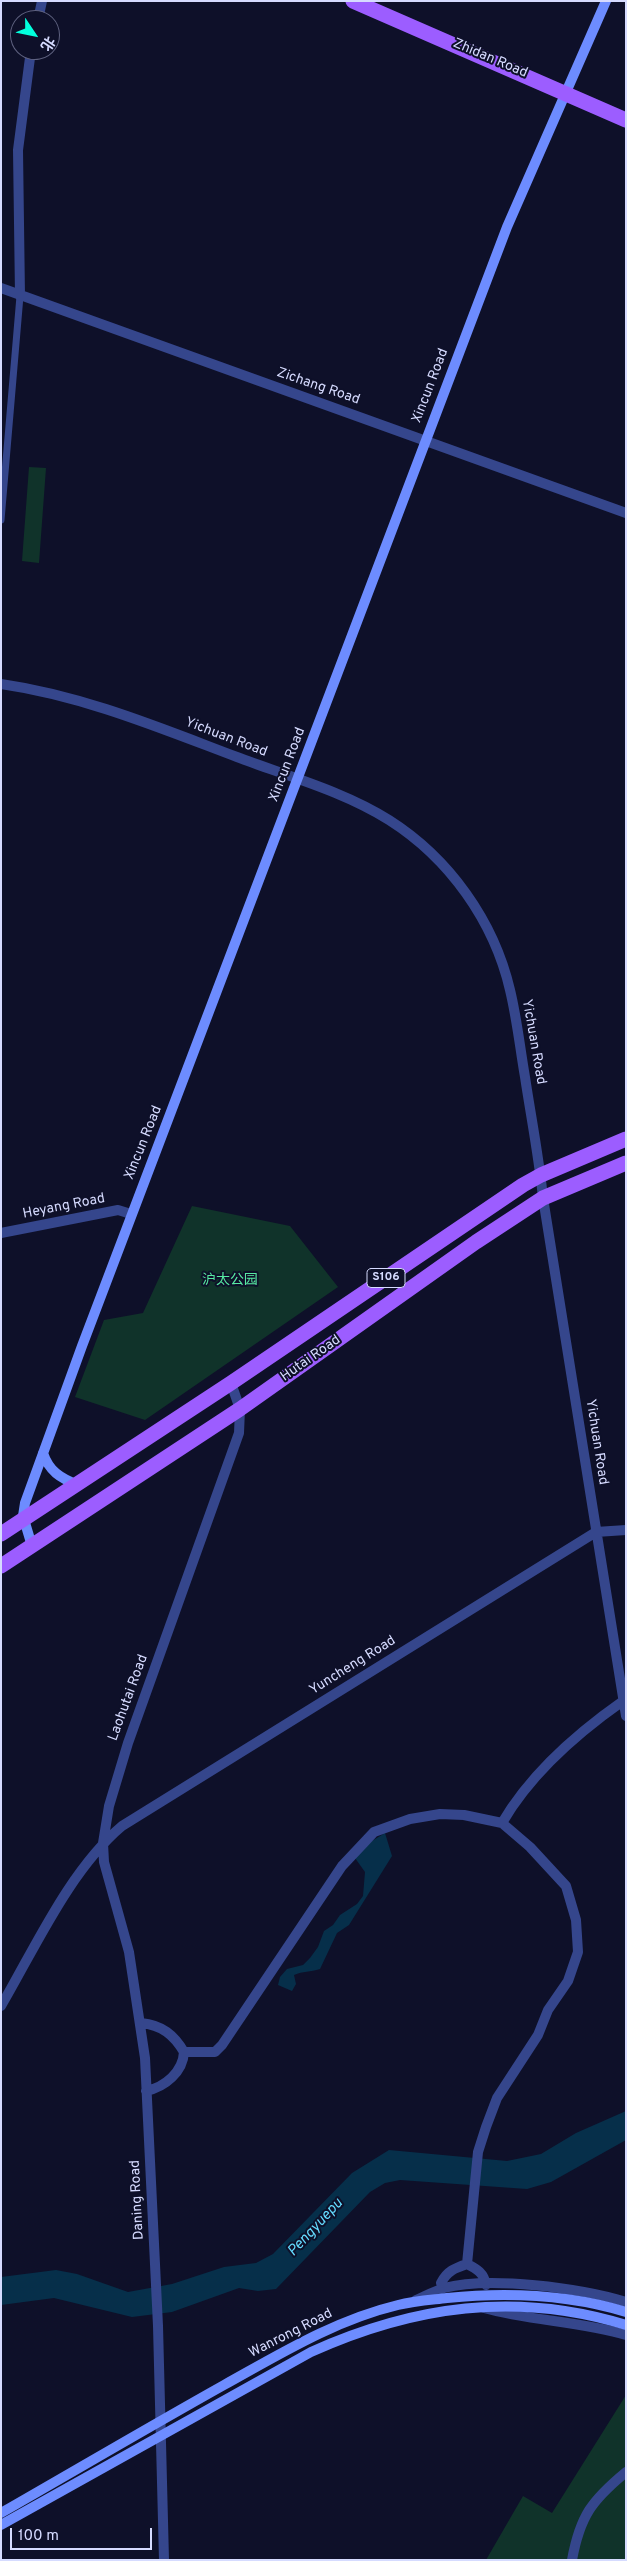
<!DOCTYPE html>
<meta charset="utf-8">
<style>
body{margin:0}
#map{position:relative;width:627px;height:2561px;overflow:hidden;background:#0e1029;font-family:Overpass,"Noto Sans SC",sans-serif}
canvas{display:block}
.frame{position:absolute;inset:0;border:2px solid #d6dbff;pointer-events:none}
.north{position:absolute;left:10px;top:10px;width:50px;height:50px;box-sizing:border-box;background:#0e1029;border:1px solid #5e617f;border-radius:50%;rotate:124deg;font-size:14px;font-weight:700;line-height:20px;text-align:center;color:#d6dbff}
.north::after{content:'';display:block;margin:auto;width:18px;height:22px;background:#02ffdc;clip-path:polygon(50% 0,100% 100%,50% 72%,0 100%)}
.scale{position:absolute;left:10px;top:2528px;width:142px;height:22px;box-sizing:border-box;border:2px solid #d6dbff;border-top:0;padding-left:6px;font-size:15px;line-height:18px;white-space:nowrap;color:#d6dbff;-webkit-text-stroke:4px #0e1029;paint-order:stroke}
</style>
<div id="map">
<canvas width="627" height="2561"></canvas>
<div class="frame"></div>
<div class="north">北</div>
<div class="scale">100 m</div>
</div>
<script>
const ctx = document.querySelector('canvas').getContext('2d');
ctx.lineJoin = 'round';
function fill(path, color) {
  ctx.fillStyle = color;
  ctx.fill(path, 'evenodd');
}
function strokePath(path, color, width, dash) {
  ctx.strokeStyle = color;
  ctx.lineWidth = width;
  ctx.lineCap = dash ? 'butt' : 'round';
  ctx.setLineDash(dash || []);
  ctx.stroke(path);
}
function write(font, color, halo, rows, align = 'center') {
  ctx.font = font + ' Overpass,"Noto Sans SC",sans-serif';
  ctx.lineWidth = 4;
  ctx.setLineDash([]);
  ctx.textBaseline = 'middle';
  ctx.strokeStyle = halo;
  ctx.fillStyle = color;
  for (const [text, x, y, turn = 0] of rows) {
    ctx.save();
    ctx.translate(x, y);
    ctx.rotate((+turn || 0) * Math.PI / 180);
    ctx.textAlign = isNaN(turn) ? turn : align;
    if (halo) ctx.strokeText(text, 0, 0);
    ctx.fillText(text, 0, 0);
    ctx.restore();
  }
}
const green = new Path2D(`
 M29,467L46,468L39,563L22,561Z
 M192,1206L290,1226L338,1287L145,1420L75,1397L104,1320L143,1313Z
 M626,2395V2560H486L523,2496L552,2513Z`);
const water = new Path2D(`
 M385,1833L392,1856L349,1925L337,1933L320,1969C310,1972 303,1971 294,1975L296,1984L292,1991L278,1985L280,1977L287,1969L303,1965L310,1958L318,1947L324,1931L333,1925L340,1915L357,1904L363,1896L365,1872L355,1858L367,1844Z
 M626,2111V2140L551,2182L527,2189L400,2180L385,2183L370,2192L276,2289L258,2291L239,2288L172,2312L132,2317L54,2298L1,2305V2277L56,2270L77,2274L128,2292L172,2284L224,2267L256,2263L273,2254L352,2173L389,2150L507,2161L541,2154L576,2133Z`);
const pedestrian = new Path2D(`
 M1,520L20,296`);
const minor = new Path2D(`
 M38,20L42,1
 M1,288L626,513
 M20,296L18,150L31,50
 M543,1198L626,1716
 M1,1233L118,1210L131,1214
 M1,2006C36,1946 70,1870 122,1826L596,1532L626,1530
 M141,2023C162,2025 174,2035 184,2052H215L222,2045L342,1866L374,1832L410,1819L440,1814L464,1815L502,1823C531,1773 576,1734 623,1701
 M146,2091C165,2087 183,2072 184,2052
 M467,2264C477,2269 484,2273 486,2285
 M444,2288L441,2283C447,2271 455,2268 467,2264L478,2152L486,2127L497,2098L538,2035L548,2010L568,1981L578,1952L576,1920L566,1886L530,1847L502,1823
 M416,2300C425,2296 435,2291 444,2288C490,2276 580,2288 626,2302
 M484,2308C530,2321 579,2321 626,2335
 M164,2560L158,2326L145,2058L129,1952L104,1862L103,1843L109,1806L128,1743L239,1433L240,1409L231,1383
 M572,2560C580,2516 592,2500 626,2472`);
const tertiary = new Path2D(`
 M1,684C84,696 160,728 237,757C287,776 343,791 389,820C449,858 494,921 510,990C517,1019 520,1048 525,1077C531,1117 539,1157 543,1198`);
const secondary = new Path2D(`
 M43,1453C49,1471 60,1478 78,1485
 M32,1546L23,1516L25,1503L82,1346L507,227L606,1
 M1,2513C76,2470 149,2427 224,2385C280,2354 335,2320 398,2305C414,2301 430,2300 447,2298C507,2292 567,2294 626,2312
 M1,2525L311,2352C413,2306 516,2291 626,2325`);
const primary = new Path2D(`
 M353,1L626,120
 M1,1534L231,1383L523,1185L541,1175L626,1139
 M1,1566L240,1409L476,1242L543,1198L626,1163`);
const shields = [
 [386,1278,38]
];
const shieldNames = [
 ["S106",386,1278]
];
const streetNames = [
 ["Zhidan Road",490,59,23],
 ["Xincun Road",431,386,-69],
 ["Zichang Road",318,387,19],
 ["Yichuan Road",226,738,21],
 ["Xincun Road",288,765,-69],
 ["Yichuan Road",533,1042,80],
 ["Xincun Road",144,1143,-68],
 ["Heyang Road",64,1207,-11],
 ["Hutai Road",311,1359,-35],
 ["Yichuan Road",596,1442,81],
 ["Yuncheng Road",353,1666,-32],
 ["Laohutai Road",129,1698,-70],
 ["Daning Road",138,2200,-93],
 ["Wanrong Road",291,2334,-27]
];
const parkNames = [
 ["沪太公园",230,1281]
];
const waterNames = [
 ["Pengyuepu",316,2228,-47]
];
fill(green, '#10332a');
fill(water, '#062f4a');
strokePath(pedestrian, '#35468c', 7);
strokePath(minor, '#35468c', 10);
strokePath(tertiary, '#35468c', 10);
strokePath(secondary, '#6d8cff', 10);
strokePath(primary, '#9c5dff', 15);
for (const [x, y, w] of shields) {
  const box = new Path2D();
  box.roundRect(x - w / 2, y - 9.5, w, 19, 4);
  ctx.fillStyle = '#0e1029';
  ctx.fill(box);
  strokePath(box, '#d6dbff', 1);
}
write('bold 12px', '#d6dbff', null, shieldNames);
write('14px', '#d6dbff', '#0e1029', streetNames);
write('14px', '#57e9a2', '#0e1029', parkNames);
write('italic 15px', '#64dcff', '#0e1029', waterNames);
</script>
